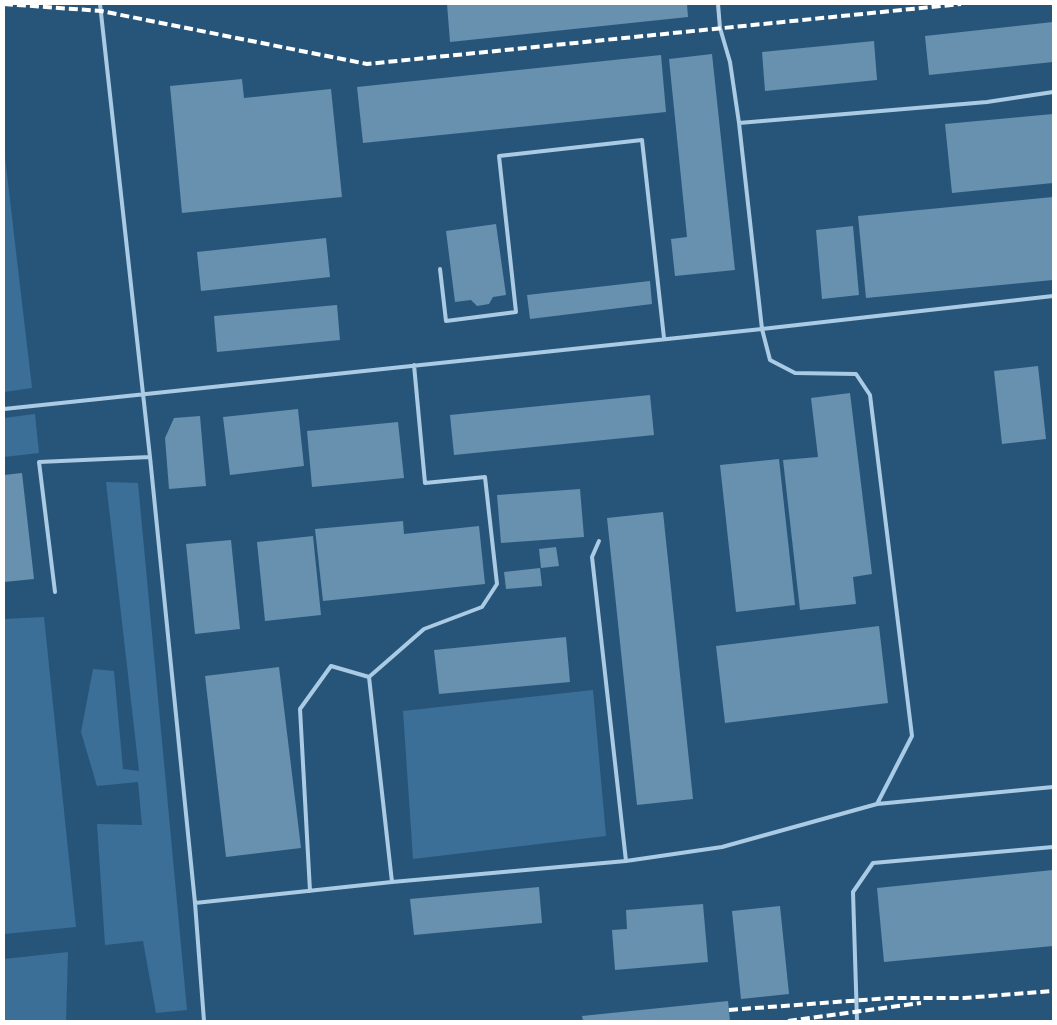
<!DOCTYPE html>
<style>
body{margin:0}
#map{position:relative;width:1057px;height:1025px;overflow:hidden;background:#27557a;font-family:Overpass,sans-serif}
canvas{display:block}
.frame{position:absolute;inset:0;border:5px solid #fff;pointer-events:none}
</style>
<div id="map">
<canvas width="1057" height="1025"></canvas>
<div class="frame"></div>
</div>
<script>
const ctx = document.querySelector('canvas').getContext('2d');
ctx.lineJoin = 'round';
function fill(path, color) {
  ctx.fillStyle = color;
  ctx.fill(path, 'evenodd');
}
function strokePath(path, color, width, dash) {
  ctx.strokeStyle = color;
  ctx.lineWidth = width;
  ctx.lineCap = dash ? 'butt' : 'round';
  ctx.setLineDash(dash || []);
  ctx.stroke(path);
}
const green = new Path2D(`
 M4,149L32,388L4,392Z
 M35,414L39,453L4,457V418Z
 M106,482L138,483L187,1010L156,1013L143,941L105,945L97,824L142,825L138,782L97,786L81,732L93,669L114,671L123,769L139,771Z
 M44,617L76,927L4,934V619Z
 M593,690L606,836L413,859L403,711Z
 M68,952L66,1021H4V959Z`);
const building = new Path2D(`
 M447,4H687L688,17L450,42Z
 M1053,22V62L929,75L925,36Z
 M874,41L877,80L765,91L762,52Z
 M712,54L735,270L675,276L671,239L687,237L669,59Z
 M661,55L666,112L363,143L357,87Z
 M242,79L244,98L331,89L342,197L182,213L170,86Z
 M1053,114V183L952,193L945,124Z
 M1053,197V280L866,298L858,216Z
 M496,224L506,295L493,297L489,304L477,306L471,300L455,302L446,231Z
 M853,226L859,295L822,299L816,230Z
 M326,238L330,277L201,291L197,252Z
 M650,281L652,304L530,319L527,295Z
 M337,305L340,340L217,352L214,316Z
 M1038,366L1046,439L1002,444L994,371Z
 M850,393L872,574L853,577L856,604L800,610L783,460L818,457L811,398Z
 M650,395L654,435L454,455L450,415Z
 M298,409L304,466L230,475L223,417Z
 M200,416L206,486L169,489L165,438L174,418Z
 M398,422L404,478L312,487L307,431Z
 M779,459L795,605L736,612L720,465Z
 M22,473L34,579L4,582V475Z
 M580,489L584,537L501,543L497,495Z
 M663,512L693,799L637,805L607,518Z
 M403,521L404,534L479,526L485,584L323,601L315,529Z
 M313,536L321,615L265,621L257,542Z
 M231,540L240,629L195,634L186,544Z
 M556,547L559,566L541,568L539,549Z
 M540,568L542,586L506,589L504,572Z
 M879,626L888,703L725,723L716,646Z
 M566,637L570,682L439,694L434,650Z
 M279,667L301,848L226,857L205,676Z
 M1053,870V946L884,962L877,888Z
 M539,887L542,923L414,935L410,899Z
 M703,904L708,962L615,970L612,930L627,929L626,910Z
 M780,906L789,994L741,999L732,911Z
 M728,1001L730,1021H583L582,1016Z`);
const lane = new Path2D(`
 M100,4L150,457L195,903L204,1021
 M718,4L720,28L730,62L739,123L762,329L770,360L795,373L856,374L870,395L912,736L877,804
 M739,123L987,102L1053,92
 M440,269L446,321L516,312L499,156L642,140L664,338
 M4,409L762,329L1053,296
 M599,541L592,557L626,861
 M55,592L39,462L150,457
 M369,677L424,629L482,607L497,584L485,477L425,483L414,365
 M310,891L300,709L331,666L369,677L392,882
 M195,903L392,882L626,861L722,847L877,804L1053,787
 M857,1021L853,892L873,863L1053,847`);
const rail = new Path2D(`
 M4,4L101,11L367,64L961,4
 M729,1010L890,998H964L1053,991
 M788,1021L921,1003`);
fill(green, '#3b6f97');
fill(building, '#6890af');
strokePath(lane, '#aacbe3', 4);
strokePath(rail, '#fff', 4, [9, 4]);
</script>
